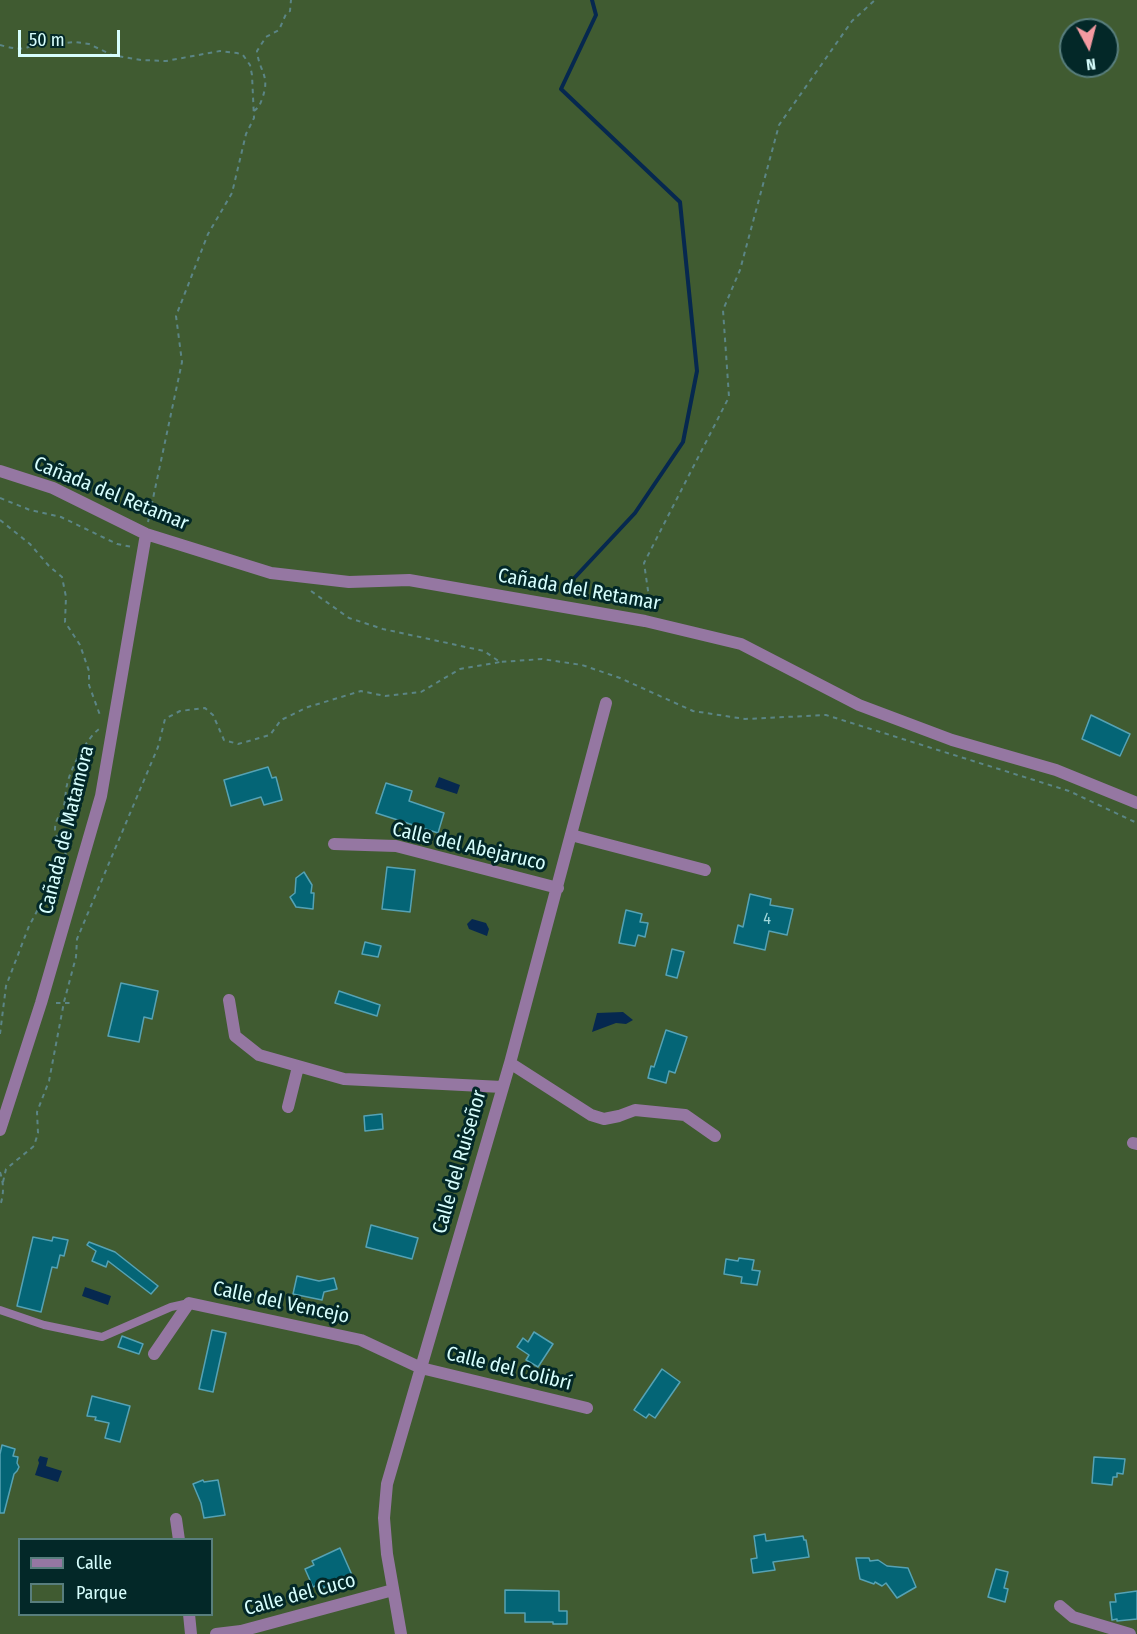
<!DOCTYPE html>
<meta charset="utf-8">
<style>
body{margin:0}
#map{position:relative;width:1137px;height:1634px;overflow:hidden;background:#164242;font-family:"Fira Sans Condensed",sans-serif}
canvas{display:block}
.legend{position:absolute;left:18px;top:1538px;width:195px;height:78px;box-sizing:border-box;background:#032828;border:2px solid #587e7d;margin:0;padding:8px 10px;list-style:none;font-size:18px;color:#d7fefd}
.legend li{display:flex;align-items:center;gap:12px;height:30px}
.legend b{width:30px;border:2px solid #587e7d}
.north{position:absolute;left:1059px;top:18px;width:60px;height:60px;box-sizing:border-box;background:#032828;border:2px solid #587e7d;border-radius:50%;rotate:173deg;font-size:16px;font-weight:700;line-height:24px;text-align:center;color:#d7fefd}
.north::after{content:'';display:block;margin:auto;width:21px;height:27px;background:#f49aa1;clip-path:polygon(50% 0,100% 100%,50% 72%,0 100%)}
.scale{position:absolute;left:18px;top:30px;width:102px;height:27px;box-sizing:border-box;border:3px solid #d7fefd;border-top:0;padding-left:8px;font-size:18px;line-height:21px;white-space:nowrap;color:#d7fefd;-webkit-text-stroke:4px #032828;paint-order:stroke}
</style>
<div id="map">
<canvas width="1137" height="1634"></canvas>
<ul class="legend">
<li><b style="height:8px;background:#9577a2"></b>Calle</li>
<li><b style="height:16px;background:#405b31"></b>Parque</li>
</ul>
<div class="north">N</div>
<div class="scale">50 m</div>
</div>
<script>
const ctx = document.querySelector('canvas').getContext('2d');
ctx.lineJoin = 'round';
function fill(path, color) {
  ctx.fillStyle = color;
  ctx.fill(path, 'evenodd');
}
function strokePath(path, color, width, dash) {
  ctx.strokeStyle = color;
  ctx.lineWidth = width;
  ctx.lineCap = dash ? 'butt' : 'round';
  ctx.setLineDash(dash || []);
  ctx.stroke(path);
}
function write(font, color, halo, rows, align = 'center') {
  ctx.font = font + ' "Fira Sans Condensed",sans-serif';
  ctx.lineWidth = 6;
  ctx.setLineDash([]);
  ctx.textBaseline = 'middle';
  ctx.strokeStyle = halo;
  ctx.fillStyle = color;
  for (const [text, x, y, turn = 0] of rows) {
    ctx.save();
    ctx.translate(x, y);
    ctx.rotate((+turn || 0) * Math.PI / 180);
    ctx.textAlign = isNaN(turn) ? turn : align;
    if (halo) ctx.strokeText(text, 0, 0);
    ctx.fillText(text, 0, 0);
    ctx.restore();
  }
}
const green = new Path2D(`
 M0,0H1137V1634H0ZM1071,30H1107V66H1071ZM20,1540H212V1614H20Z`);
const water = new Path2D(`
 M439,777L460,785L457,794L435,787Z
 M472,919L486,923L489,929L487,936L469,929L467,924Z
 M623,1012L633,1020L626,1024L616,1023L592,1032L597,1013Z
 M85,1287L111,1296L108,1305L82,1296Z
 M40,1456L48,1458L46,1466L62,1471L58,1482L35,1475L39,1463L38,1460Z`);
const stream = new Path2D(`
 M564,589L635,513L683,442L697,371L680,202L561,89L596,15L592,0`);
const building = new Path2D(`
 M1091,715L1130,734L1120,756L1082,739Z
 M268,767L272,778L276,777L282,800L264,805L261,797L231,806L224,780Z
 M386,783L412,791L409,801L444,813L438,833L376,813Z
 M387,867L415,870L410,912L382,909Z
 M304,872L312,885L311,893H314L313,909L296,907L290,897L295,893L296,878Z
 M750,894L771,899L770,905L793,909L787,935L769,931L765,950L734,943L738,925L743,927Z
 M626,910L642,914L640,922L648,923L645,937L638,935L635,946L619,943Z
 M365,942L381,946L378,957L362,954Z
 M672,949L684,952L677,978L666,975Z
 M121,983L158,991L152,1019L144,1017L139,1042L108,1036Z
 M339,991L380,1005L377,1016L335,1003Z
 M666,1030L687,1037L675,1073L669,1071L666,1083L648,1078L651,1066L654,1067Z
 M382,1114L383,1129L365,1131L364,1116Z
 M371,1225L418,1238L412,1259L366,1247Z
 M33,1237L52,1241L53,1237L68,1240L64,1256L60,1255L57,1268L52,1267L41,1312L17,1306Z
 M89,1242L115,1252L158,1286L151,1294L108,1261L106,1267L92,1261L96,1251L87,1245Z
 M739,1258L754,1260L752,1270L760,1271L757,1285L741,1283L742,1277L724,1274L726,1259L738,1261Z
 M297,1276L319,1281L334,1278L337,1289L324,1292L322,1300L293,1294Z
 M212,1330L226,1333L213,1392L199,1389Z
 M534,1332L553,1344L538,1367L526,1360L529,1355L517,1347L523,1338L528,1342Z
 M122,1336L143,1344L139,1354L118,1347Z
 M662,1369L680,1382L655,1418L649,1414L646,1418L634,1410Z
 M92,1396L130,1406L120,1442L105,1438L109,1423L95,1420L96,1417L87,1416Z
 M2,1445L15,1449L13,1456L18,1457L17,1463L19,1467L17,1471L14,1474L4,1513H0V1454Z
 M1094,1457L1125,1459L1123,1474L1117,1473V1477H1113L1112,1485L1092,1483Z
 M203,1480L204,1482L218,1480L225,1515L204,1518L201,1503L193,1484Z
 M765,1534L766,1541L803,1536L804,1540H806L809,1557L773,1562L775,1570L753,1573L751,1559L757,1558L754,1536Z
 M340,1548L352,1575L323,1588L321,1583L313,1587L305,1569L314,1565L312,1561Z
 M856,1558H869L870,1561L878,1560L887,1566L908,1568L916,1587L897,1598L886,1583L882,1586L875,1582L874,1584L860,1579Z
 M996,1569L1008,1572L1004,1588L1008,1589L1005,1602L988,1597Z
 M505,1590L559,1591V1611H567V1624H553V1622H525V1613H505Z
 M1137,1591V1619L1117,1621V1619L1112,1620L1110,1602H1116L1115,1594Z`);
const path = new Path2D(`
 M0,45C11,48 28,53 35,41L47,39L57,44L75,42L89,44L112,55L141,60L166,61L220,51L237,53L243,55L250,65L252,75L254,118L246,134L232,193L208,234L176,316L182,362L148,522
 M254,111C259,107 260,105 262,99C271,75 259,72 257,51L266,37L279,30L286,14L290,11L291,0
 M0,498L30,510L61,517L117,544L132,547
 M0,520L30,544L49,566L62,577L66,597L65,622L80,645L89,671V685L101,718
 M311,591L349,618L383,629L484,651L500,662L542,659L582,665L620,678L693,711L745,719L826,715L1069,791L1137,823
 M649,609L650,604L644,563L729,397L723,310L740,270L779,125L852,21L875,0
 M67,864C68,849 56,841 55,829C55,820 60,816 63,808C66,801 65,792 67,785C70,769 87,738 99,729
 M56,1003H70
 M0,1034L6,986L29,926L43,900L64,878
 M0,1172C4,1184 4,1194 0,1206
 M3,1182L6,1169L34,1146L38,1133L37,1112L49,1081L64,1002L76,957L77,939L158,747L165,719L180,711L205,708L213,715L224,740L238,744L270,735L281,720L308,707L361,691L385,696L421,692L460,669L500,662`);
const lane = new Path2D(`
 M0,1310L44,1325L102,1337L171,1307L189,1303`);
const street = new Path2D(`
 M0,471L53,488L146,534L271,573L349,582L409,580L645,621L741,644L859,705L952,740L1056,770L1137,803
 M571,835L705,870
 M334,844L396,846L558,888
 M229,1000L235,1036L259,1055L344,1079L502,1087
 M510,1063L591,1115L604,1119L619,1116L635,1110L685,1115L715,1136
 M288,1107L298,1067
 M0,1130L41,1003L101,796L146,534
 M1133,1143L1137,1144
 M154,1354L189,1303L361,1340L421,1368L587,1408
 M176,1519L179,1540
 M1060,1606L1073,1617L1130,1634
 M189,1614L191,1634
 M216,1634L241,1631L393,1590
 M401,1634L387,1554L384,1518L387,1484L510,1063L606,703`);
const numberNames = [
 ["4",767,920]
];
const streetNames = [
 ["Cañada del Retamar",111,494,22],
 ["Cañada del Retamar",579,590,10],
 ["Cañada de Matamora",67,830,-76],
 ["Calle del Abejaruco",469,847,13],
 ["Calle del Ruiseñor",460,1162,-74],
 ["Calle del Vencejo",281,1303,12],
 ["Calle del Colibrí",509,1369,14],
 ["Calle del Cuco",300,1595,-15]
];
fill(green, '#405b31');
fill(water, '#06284f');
strokePath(stream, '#06284f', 4);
fill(building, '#046576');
strokePath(building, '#55a2b4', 1.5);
strokePath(path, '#5b8585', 2, [4.5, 4.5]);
strokePath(lane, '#9577a2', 8);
strokePath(street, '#9577a2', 12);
write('16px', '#a2d8db', null, numberNames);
write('20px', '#d7fefd', '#032828', streetNames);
</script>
